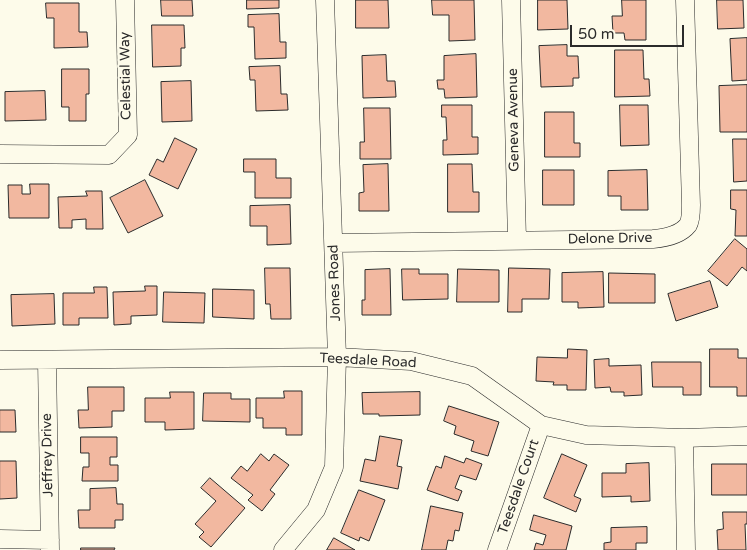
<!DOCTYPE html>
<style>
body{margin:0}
#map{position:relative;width:747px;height:550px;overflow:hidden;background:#fdfbea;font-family:"Varela Round",sans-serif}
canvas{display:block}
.scale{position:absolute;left:570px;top:25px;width:114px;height:22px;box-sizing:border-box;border:2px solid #2b2b2b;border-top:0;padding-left:6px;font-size:15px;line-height:18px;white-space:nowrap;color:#2b2b2b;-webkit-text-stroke:4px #fdfbea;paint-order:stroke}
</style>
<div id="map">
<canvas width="747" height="550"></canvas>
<div class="scale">50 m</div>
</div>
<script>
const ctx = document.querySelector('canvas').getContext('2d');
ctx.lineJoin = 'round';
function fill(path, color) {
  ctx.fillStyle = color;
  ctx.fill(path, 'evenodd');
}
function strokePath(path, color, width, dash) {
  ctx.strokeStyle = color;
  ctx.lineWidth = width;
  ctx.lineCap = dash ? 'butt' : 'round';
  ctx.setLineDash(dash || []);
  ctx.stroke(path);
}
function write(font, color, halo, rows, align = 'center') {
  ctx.font = font + ' "Varela Round",sans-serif';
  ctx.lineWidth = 4;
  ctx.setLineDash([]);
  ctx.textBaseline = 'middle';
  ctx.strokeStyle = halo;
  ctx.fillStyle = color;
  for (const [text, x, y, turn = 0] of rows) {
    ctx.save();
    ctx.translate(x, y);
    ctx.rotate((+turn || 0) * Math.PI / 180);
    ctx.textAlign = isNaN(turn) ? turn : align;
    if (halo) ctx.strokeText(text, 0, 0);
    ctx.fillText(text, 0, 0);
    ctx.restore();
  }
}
const building = new Path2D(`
 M161,0H192L193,16H162Z
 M247,0H279V8L247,9Z
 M356,0H388L389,28H356Z
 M432,0H474L475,40L449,41V15H433Z
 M538,0H567L568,29L538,30Z
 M622,0H646V40H625L624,33H613L612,16H622Z
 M717,0H743L744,28L718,29Z
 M46,3H79V32H87L88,47L54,48V18H47Z
 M279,14L280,42H286V58L255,59L254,27H248V15Z
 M152,25H184L185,48H181V66L153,67Z
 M747,38V80L732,81L730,39Z
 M567,45V56H578L579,78H573V86L541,87L539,46Z
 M615,50H643L644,79H649L650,96L615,97Z
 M476,54L477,97L445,98L444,89H438L437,80H444V56Z
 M386,55L387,81H395L396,97L363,98L362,56Z
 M280,66L281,94H287L288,110L256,111L255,80H250L249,67Z
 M62,69H89V94H86V121H69V107H62Z
 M191,81L192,121L162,122L161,82Z
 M747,85V132H720L719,86Z
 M45,91L46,120L5,121V92Z
 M442,105H472V137H478V154L443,155V140H447L446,117H442Z
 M620,105H648L649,145L621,146Z
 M364,108H390L391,159H360V142H364Z
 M545,112H574V143H580V157H545Z
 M175,138L197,149L178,189L149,175L157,159L163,162Z
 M733,139H747V181L734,182Z
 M244,159H276V178H291V198H255V172H244Z
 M388,164L389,211H359V193L364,192L363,165Z
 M448,164H472L473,192H479V212H448Z
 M543,170H574V205H543Z
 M647,170L648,210H621V196H608V171Z
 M145,180L163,216L128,233L110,198Z
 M30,184H49V218H9L8,185H22V194H30Z
 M731,190H747V236H735L736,210L731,209Z
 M86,191H102L103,229H86V219L72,220V228H59L58,197L87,196Z
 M290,205L291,244L267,245V226H250V206Z
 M735,239L747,249V271L742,267L727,286L708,271Z
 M265,268H290L291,319H271L270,304H266Z
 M509,268L550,269L549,299H522V312H508Z
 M390,269L391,315H362V300H365V270Z
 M402,269H419V274H448V299L403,300Z
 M458,269L499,270V302H457Z
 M603,272L604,307L578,308V302H562V273Z
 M609,273L655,274V303H609Z
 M710,281L718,307L676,321L668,294Z
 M145,286H157V315L131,316V324L114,325L113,292L145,291Z
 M94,287H107L108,318H79V325H63V293H94Z
 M213,289L254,290V319L213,317Z
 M164,292L205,293L204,323L163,322Z
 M54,294L55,324L12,326L11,295Z
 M568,349L587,350L586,390H567V385H553L554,382L536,381L537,357L567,358Z
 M710,349H738V358H747V396H737V387H710Z
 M609,359V366L641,365L642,395L624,396V392H611L610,387L595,388L594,360Z
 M652,362H701V395H683V387H653Z
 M88,387H124V411H112V427L79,428L78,410H88Z
 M284,391H302V435H286V428H263V418H256V398H284Z
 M170,392H194V429L165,430V422H145V398H170Z
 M420,392V415L379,416V414H363L362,393Z
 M204,393H231V399H250V422L203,421Z
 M449,406L499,422L488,456L471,451L474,441L454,434L456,426L444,421Z
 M0,410H15L16,432H0Z
 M380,436L402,440L397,466L402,467L398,489L360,481L365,459L375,461Z
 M81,437H117V457H110V465H118V481H82L83,467H89V453H81Z
 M261,454L269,461L274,454L289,465L270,490L275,494L262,511L248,500L253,495L231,478L241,466L247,471Z
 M562,454L587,465L574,496L581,499L576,512L544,498Z
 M445,456L464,463L466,458L482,464L476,480L460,475L455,488L462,491L458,501L427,490L436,466L441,468Z
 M0,461H16L17,498L0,499Z
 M649,463L650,501L631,502V496L602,497V473H626V464Z
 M712,464H747V495H712Z
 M210,478L245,508L211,547L199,537L204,532L195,524L216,501L201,488Z
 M116,488L117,504H123V520H115V528H79L78,510H90V489Z
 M359,490L385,500L369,541L360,537L359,541L341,533Z
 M431,506L463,513L459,531L455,530L453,541L448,540L446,550H422Z
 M723,512H747V524H745L746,550H718L717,530L723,529Z
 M534,515L572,526L566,550H534L536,543L543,545L546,535L530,530Z
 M647,527V543H636V550H604V543L611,542V528Z
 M334,538L355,550H327Z
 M81,548H115L114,550H81Z`);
const minor = new Path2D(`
 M511,0L517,240
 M0,154L109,155L128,135L125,0
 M334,243L653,239C665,238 680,235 688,225C691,220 691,211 691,205L685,0
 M0,360L337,357L411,361L472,376L541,425L586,435L684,438L747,436
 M47,360L50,550
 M684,438L686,550
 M0,539L50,540
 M283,550L316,510L334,467L337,357L325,0
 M497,550L541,425`);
const streetNames = [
 ["Celestial Way",126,76,-91],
 ["Geneva Avenue",514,120,-91],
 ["Delone Drive",610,239,-1],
 ["Jones Road",335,283,-92],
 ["Teesdale Road",368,361,3],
 ["Jeffrey Drive",48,455,-91],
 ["Teesdale Court",519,487,-71]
];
fill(building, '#f2b8a0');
strokePath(building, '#2b2b2b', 1);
strokePath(minor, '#2b2b2b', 19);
strokePath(minor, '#fdfbea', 18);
write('14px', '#2b2b2b', '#fdfbea', streetNames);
</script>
